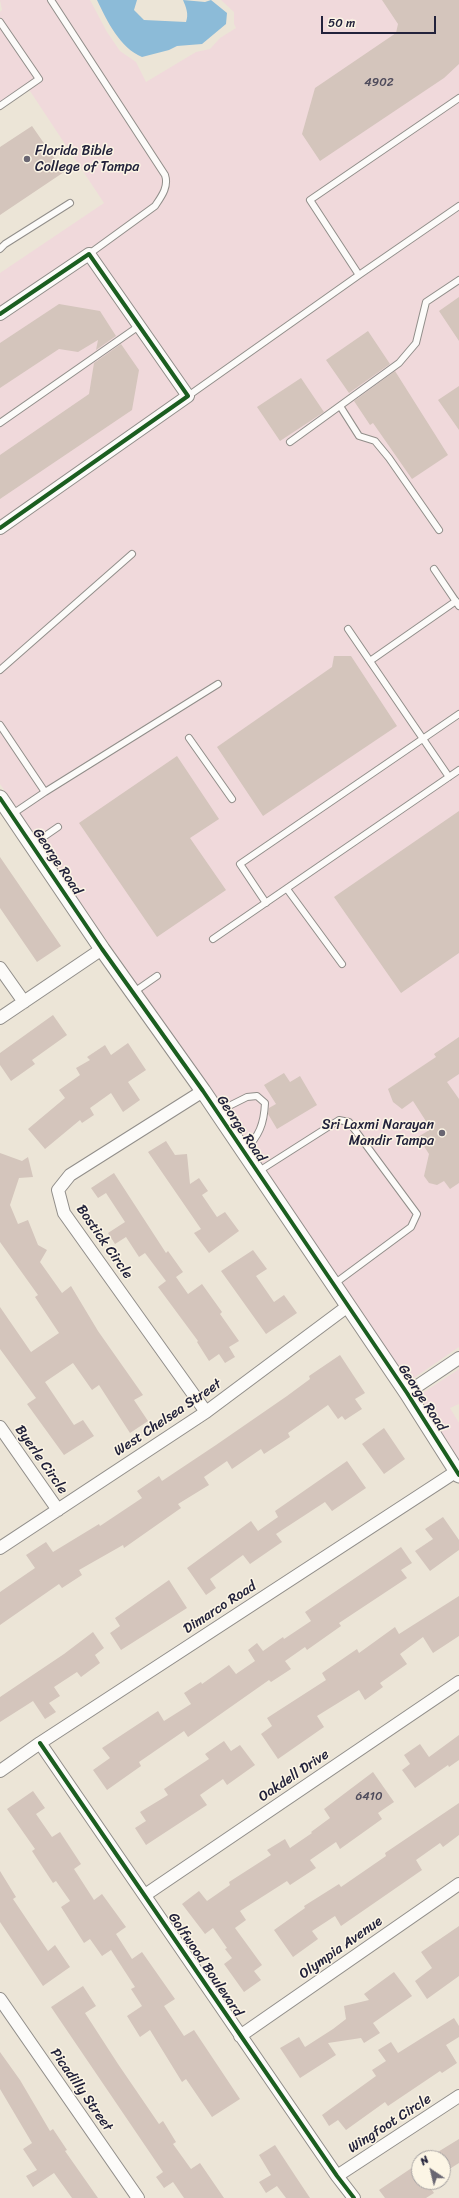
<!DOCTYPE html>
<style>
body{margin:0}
#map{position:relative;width:459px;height:2198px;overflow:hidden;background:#ece5d7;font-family:Sriracha,sans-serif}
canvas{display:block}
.north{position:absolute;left:411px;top:2150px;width:40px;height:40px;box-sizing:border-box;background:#fcf5e5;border:1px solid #a5a1a1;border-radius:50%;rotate:325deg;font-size:11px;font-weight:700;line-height:16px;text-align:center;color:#22223b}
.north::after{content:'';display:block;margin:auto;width:14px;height:18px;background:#696672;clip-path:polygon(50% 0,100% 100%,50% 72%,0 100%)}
.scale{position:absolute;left:321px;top:16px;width:115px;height:18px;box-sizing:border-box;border:2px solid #22223b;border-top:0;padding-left:5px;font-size:12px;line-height:14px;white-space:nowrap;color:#22223b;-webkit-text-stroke:3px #fcf5e5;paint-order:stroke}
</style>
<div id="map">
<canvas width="459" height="2198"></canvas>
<div class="north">N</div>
<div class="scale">50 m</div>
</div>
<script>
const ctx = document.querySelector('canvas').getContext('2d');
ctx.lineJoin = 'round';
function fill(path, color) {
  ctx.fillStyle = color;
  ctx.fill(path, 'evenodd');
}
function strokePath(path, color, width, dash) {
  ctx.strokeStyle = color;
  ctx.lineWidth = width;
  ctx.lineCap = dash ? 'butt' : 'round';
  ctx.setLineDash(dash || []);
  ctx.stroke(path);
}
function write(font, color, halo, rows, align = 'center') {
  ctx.font = font + ' Sriracha,sans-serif';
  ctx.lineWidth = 3;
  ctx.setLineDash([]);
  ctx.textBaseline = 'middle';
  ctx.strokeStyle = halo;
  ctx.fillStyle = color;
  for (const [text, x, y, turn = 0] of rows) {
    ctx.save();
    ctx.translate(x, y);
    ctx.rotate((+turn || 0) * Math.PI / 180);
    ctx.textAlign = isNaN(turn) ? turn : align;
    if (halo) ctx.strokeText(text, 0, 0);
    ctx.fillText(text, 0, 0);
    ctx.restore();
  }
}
const built = new Path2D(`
 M0,0H90L107,32L120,51L136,62L146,82L196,52L210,49L220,38L236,28L234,24V12L221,0H459V1347L408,1382L204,1080L109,944L0,784V273L104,203L28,88L0,108V12L2,10Z
 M459,1369V1404L450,1408L459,1423V1461L418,1396Z`);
const water = new Path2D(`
 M97,0H137L134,10L144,20L186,22C189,14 186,7 183,0L205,2L211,0L227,13L226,24L202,44L177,46L169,50L142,57C120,48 107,21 97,0Z`);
const building = new Path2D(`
 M382,0H459V64L444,78L320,161L302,134L315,88L396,33L398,24Z
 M32,126L64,172L0,215V147Z
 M459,297V341L439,311Z
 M59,304L100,311L116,336L96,350L98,340L78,352L59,349L0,388V343Z
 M368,331L390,364L349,393L326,360Z
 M121,344L139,370L132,410L0,499V455L89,394L94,363Z
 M395,371L448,455L412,479L373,423L370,425L354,401Z
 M301,378L324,412L280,441L257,407Z
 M459,386V430L438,400Z
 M334,656H351L397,726L263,816L217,747L332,667Z
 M177,756L219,819L190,838L226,890L157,937L79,823Z
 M459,811V953L401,993L334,897Z
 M0,857L61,946L37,962L0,908Z
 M53,1015L67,1035L32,1060L35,1064L11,1081L0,1065V1053Z
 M459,1037V1074L447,1082L459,1099V1183L450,1189L444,1181L437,1185L429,1183L424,1176L429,1154L418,1137L431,1129L413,1101L402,1109L393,1102L388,1089L436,1057L434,1054Z
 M128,1043L146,1070L128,1082L140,1100L123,1112L111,1093L90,1108L94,1115L82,1123L80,1120L45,1149L28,1129L65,1098L59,1090L80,1075L76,1068L90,1060L87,1057L105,1045L111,1055Z
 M284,1073L290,1082L300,1076L317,1105L277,1129L268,1114L269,1108L276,1104L264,1085Z
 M166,1141L175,1155L187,1154L190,1184L199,1178L208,1191L202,1195L217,1217L225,1212L239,1231L209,1253L194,1233L201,1229L148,1152Z
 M0,1153L22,1161L28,1157L33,1177L19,1178L10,1205L18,1224L28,1220L38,1245L47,1250L40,1262L62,1293L71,1286L98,1331L143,1395L134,1400L148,1421L130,1433L99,1385L92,1390L73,1363L45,1382L74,1425L83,1420L94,1436L64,1455L27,1404L36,1398L0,1349V1307L31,1352L59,1333L35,1297L38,1295L0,1242Z
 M114,1173L166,1253L168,1251L183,1272L176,1277L188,1294L202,1284L222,1312L220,1314L239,1341L229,1347L235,1357L225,1363L219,1354L209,1361L197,1342L198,1341L158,1287L166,1281L145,1253L139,1257L126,1237L115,1244L108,1233L125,1222L106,1193L98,1198L91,1188Z
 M253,1250L267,1269L256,1276L274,1302L284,1295L297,1313L266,1334L221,1271Z
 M340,1355L365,1393L355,1399L362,1409L345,1420L342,1416L338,1419L328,1405L288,1433L290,1437L264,1454L261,1449L232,1469L227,1461L204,1477L209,1485L178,1504L181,1508L124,1548L123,1545L79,1570L82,1575L62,1588L59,1584L0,1625V1592L35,1568L26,1555L46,1542L53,1552L99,1524L100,1526L142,1498L137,1491L159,1476L162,1481L216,1445L287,1396L310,1379L309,1376Z
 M384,1428L405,1459L384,1474L362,1444Z
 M347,1461L366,1488L332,1511L325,1502L276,1534L282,1542L250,1564L243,1555L210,1579L216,1588L206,1595L187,1568L251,1521L258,1531L278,1517L275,1511Z
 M443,1517L459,1540V1550L430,1571L415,1551L433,1539L425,1529Z
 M401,1547L412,1563L401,1570L407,1578L339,1623L341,1626L307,1650L305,1647L285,1661L291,1669L271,1682L269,1680L188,1737L184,1731L139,1762L141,1766L107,1790L93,1770L110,1758L102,1748L158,1711L164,1721L191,1704L184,1693L201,1682L202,1684L229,1665L236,1674L255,1661L248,1650L257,1643L263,1651L283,1637L284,1639L311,1621L305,1612Z
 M169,1580L187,1608L121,1650L110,1633L120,1626L115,1618Z
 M459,1596V1636L433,1653L423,1637L400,1654L407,1664L380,1683L383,1687L365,1700L359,1690L317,1716L324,1727L278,1759L261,1734L272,1726L267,1718L326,1680L322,1673L357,1649L359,1653L395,1627L399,1634Z
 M93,1632L104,1648L95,1655L100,1663L81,1677L77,1672L54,1687L60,1696L49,1703L56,1712L45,1719L33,1701L0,1722V1697L64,1654Z
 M459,1735V1760L449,1767L448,1765L415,1788L402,1770L410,1764L404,1755L420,1744L429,1757Z
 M224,1741L231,1751L240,1745L255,1765L227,1785L223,1779L200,1795L207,1805L146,1845L135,1828L146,1821L140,1812L168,1795L164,1789L209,1759L205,1754Z
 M373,1772L394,1802L378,1813L382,1819L340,1849L336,1842L310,1860L316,1868L290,1885L287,1881L240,1911L246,1920L235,1928L262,1965L254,1971L261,1980L244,1992L224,1964L232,1958L225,1949L227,1948L213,1928L205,1934L182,1904L199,1891L207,1901L230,1885L229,1882L271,1855L267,1850L285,1839L290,1848L312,1833L311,1832L330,1818L324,1809Z
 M33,1791L45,1808L36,1814L52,1837L60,1832L81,1864L74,1869L94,1900L102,1894L126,1927L116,1934L132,1959L142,1952L175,1999L164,2006L184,2036L194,2030L240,2099L212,2117L186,2079L182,2082L150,2030L140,2037L127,2016L142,2006L131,1989L135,1987L111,1950L102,1956L90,1939L84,1943L61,1907L70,1901L56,1881L53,1883L32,1851L35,1849L7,1809Z
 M459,1803V1835L443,1847L440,1843L416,1860L422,1870L341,1926L335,1916L312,1931L318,1939L293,1957L274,1930L305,1908L304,1906L339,1884L341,1887L386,1856L385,1853Z
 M0,1871L16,1897L13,1899L48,1951L55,1945L70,1967L43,1986L0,1922Z
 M459,1926V1976L427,1999L415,1981L432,1968L421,1952Z
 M394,1972L412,1996L373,2023L380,2033L364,2043L361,2038L328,2043L336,2055L300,2078L280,2048L299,2037L305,2047L333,2029L346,2019L344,2006L369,2000L364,1994Z
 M83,1986L96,2006L85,2013L118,2064L159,2124L163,2121L176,2142L173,2144L191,2169L200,2163L224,2198H184L173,2182L164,2188L156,2177L163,2172L51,2007Z
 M454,2018L459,2026V2037L446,2045L457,2063L442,2073L440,2071L388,2106L385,2102L346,2130L338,2120L329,2126L322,2115L376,2076L372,2070L386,2061L378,2050L391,2042L398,2053Z
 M0,2052L20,2080L50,2131L53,2129L67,2150L65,2151L98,2198H72L54,2173L33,2187L26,2176L37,2170L23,2149L32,2143L0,2089Z
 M459,2139V2163L443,2173V2158H428Z
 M275,2145L296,2177L310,2198H286L277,2186L266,2193L259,2182L271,2175L259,2155Z
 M419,2163V2182H427L434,2193L426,2198H385L379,2190Z`);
const service = new Path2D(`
 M51,0L165,175C169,187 161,197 155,206L89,254
 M0,22L39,79L0,106
 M459,98L310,200L359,275L459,206
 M0,249L5,244L70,203
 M188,396L359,275
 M340,406L359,436L375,441L389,458L439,530
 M0,423L139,326
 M290,442L399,363L416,343L426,302L459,280
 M434,569L459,606
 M348,629L449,777
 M370,661L456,601
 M0,670L132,554
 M0,725L45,792L218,684
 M189,738L232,799
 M11,815L45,792
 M32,845L58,827
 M287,889L342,964
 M266,903L240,864L459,714
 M213,939L459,770
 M134,992L157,976
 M217,1112L247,1097L257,1096L265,1103C264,1125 259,1135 245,1151
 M259,1171L339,1120L349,1122L417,1214L411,1227L334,1284`);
const minor = new Path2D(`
 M0,314L89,254L188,396L0,528
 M0,968L24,1002
 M0,1018L102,949
 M203,1091L70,1175L58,1190L64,1213L206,1412
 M407,1393L459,1358
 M0,1427L58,1510
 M0,1548L206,1412L348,1306
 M40,1743L337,2176L354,2198
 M0,1771L40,1743L457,1471
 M145,1895L459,1682
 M0,1999L138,2198
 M240,2036L459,1884
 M337,2176L459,2096`);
const tertiary = new Path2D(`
 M0,798L102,949L203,1091L407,1393L459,1475`);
const cycleway = new Path2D(`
 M0,314L89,254L188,396L0,528
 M0,798L102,949L203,1091L407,1393L459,1475
 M40,1743L337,2176L354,2198`);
const markers = [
 [27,159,4,"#696672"],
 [442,1133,4,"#696672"]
];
const numberNames = [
 ["4902",379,83],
 ["6410",369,1797]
];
const poiNames = [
 ["Florida Bible",35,151],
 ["College of Tampa",35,167],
 ["Sri Laxmi Narayan",434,1125,"right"],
 ["Mandir Tampa",434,1141,"right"]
];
const streetNames = [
 ["George Road",57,862,56],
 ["George Road",241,1129,56],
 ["Bostick Circle",104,1242,55],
 ["George Road",422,1398,57],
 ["West Chelsea Street",168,1418,-34],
 ["Byerle Circle",41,1460,55],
 ["Dimarco Road",220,1608,-33],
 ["Oakdell Drive",294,1776,-34],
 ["Olympia Avenue",341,1948,-35],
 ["Golfwood Boulevard",205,1965,56],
 ["Picadilly Street",81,2090,55],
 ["Wingfoot Circle",390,2124,-33]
];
fill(built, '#f0d9db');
fill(water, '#8cbbd8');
fill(building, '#d4c5bc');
strokePath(service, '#918e8a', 8);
strokePath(minor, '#918e8a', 14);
strokePath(tertiary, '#918e8a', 17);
strokePath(service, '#fcfbf9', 6);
strokePath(minor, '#fcfbf9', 12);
strokePath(tertiary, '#fcfbf9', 15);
strokePath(cycleway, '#1b5e20', 4);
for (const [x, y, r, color] of markers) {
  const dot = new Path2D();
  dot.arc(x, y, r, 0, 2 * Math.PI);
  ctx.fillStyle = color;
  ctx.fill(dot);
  strokePath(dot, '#fcf5e5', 1.5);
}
write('12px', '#4e4b5b', null, numberNames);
write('14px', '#22223b', '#fcf5e5', poiNames, 'left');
write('14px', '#22223b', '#fcf5e5', streetNames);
</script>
